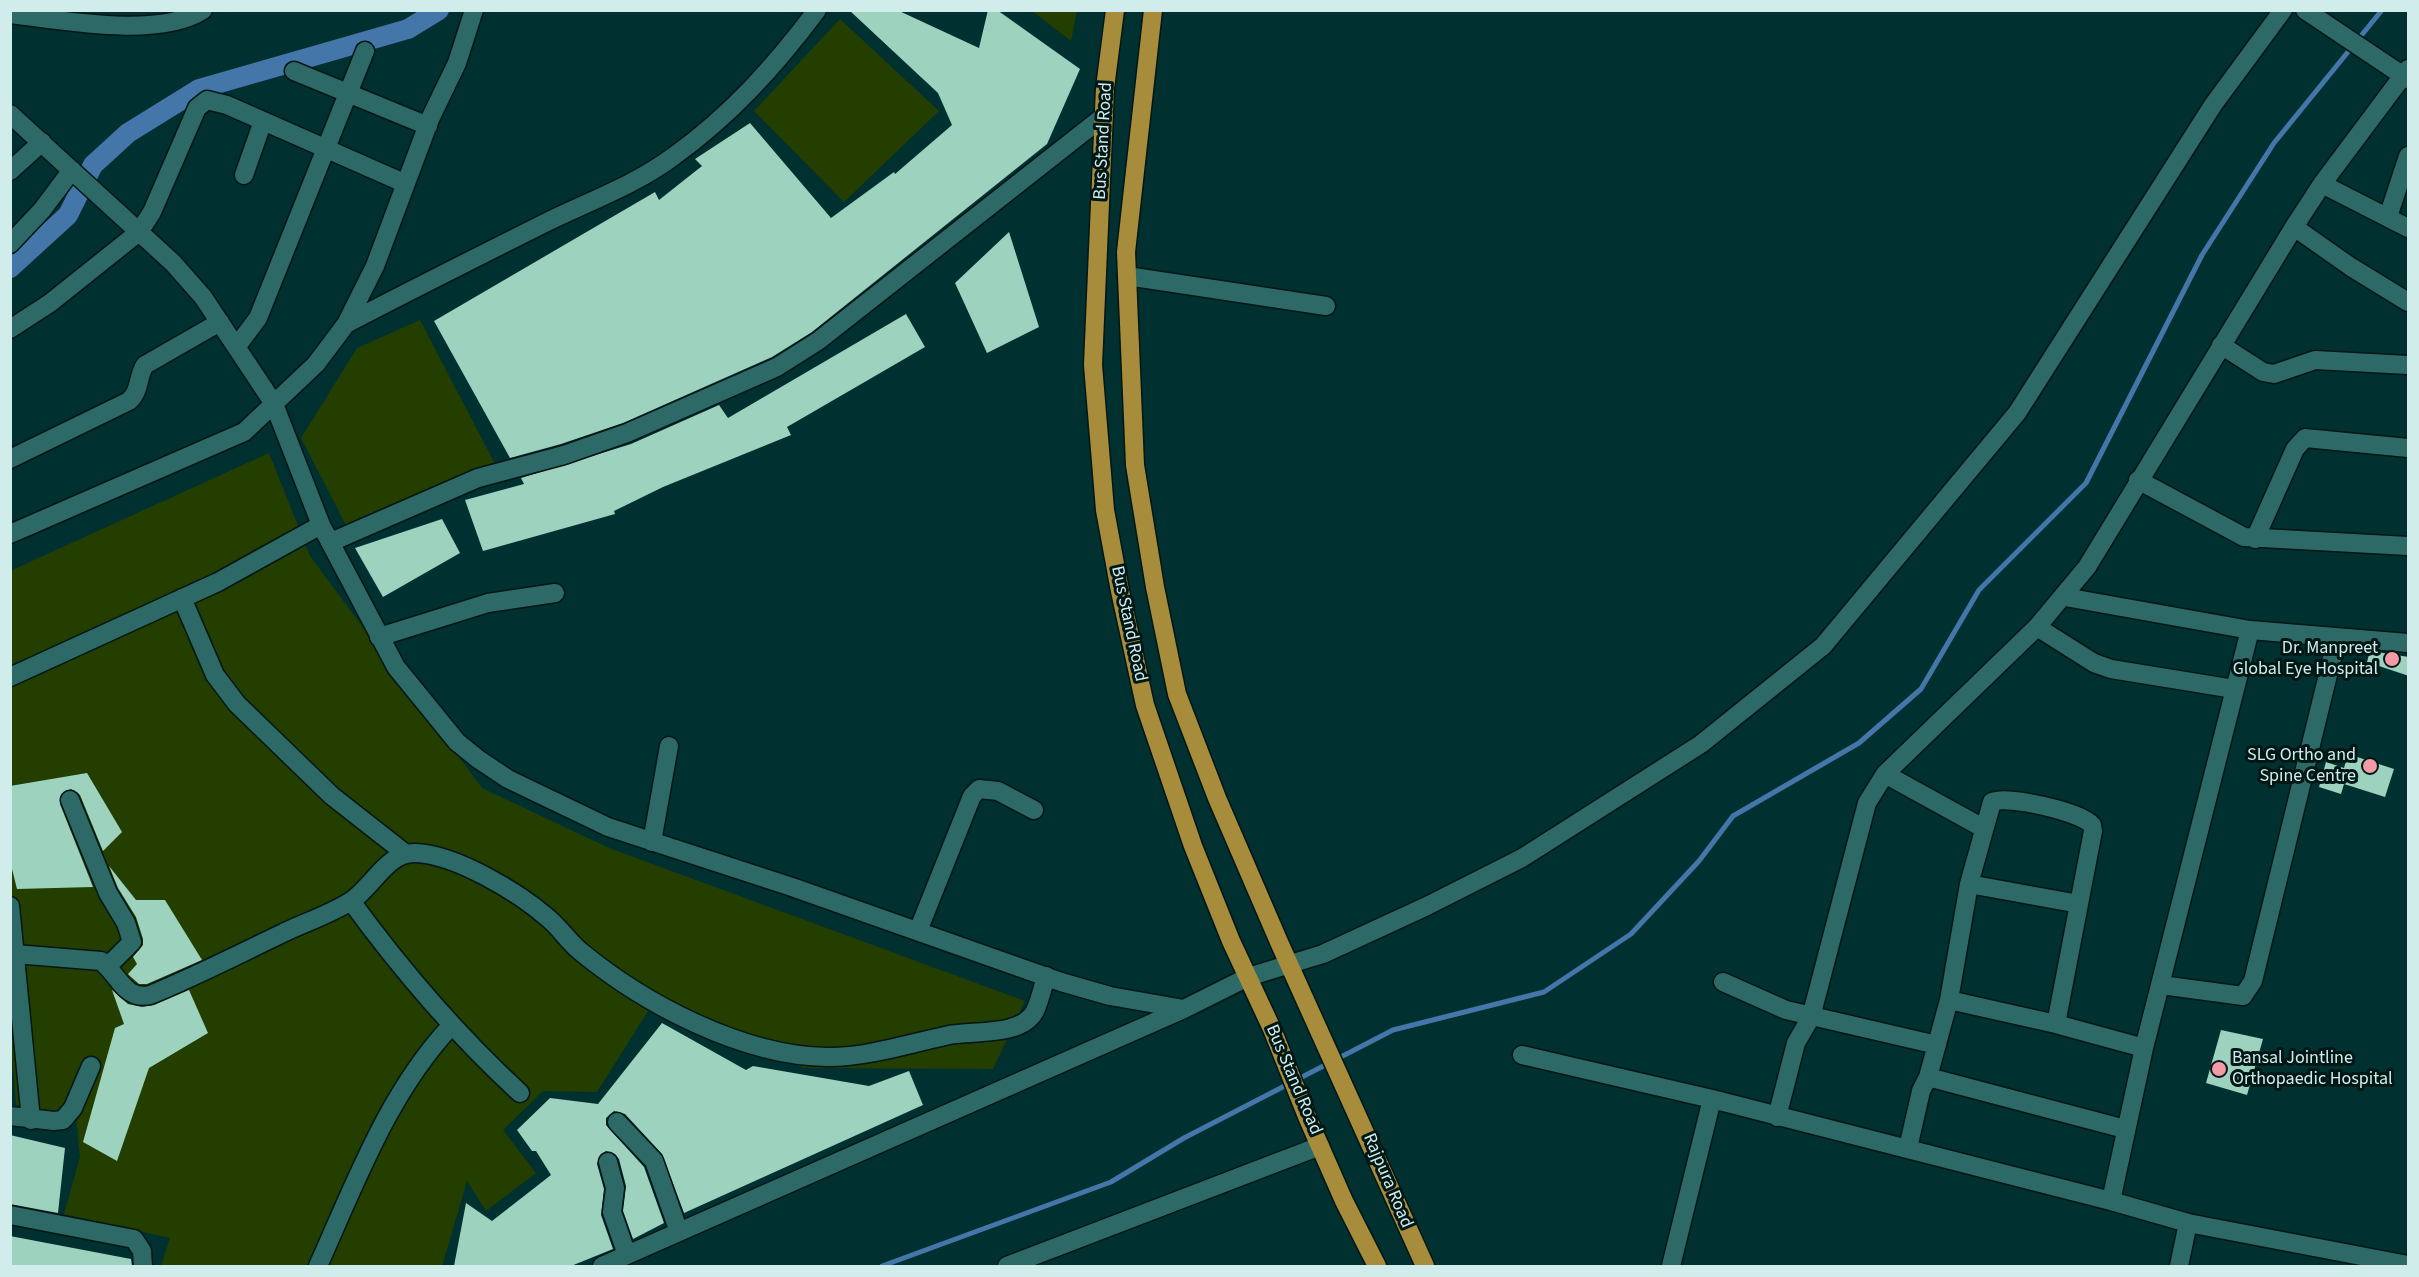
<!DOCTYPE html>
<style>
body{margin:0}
#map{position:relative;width:2419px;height:1277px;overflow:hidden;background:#003130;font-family:"Source Sans 3",sans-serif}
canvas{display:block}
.frame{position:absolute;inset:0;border:12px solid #d0edeb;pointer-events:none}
</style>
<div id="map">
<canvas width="2419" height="1277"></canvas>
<div class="frame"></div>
</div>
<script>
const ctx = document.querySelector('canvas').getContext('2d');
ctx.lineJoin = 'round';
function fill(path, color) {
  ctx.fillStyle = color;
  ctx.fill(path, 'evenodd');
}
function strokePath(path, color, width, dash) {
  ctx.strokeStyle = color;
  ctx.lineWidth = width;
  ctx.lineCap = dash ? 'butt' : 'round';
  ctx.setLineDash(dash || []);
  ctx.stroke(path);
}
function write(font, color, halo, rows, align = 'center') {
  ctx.font = font + ' "Source Sans 3",sans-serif';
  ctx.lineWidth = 6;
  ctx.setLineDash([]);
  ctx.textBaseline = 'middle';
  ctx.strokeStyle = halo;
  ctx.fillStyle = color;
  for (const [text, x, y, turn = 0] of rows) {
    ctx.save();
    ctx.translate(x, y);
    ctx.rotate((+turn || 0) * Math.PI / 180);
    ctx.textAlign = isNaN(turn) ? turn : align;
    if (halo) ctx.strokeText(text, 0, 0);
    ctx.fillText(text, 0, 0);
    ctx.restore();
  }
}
const green = new Path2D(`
 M1032,11H1077L1071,41Z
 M840,19L939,111L844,202L754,111Z
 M420,320L495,464L407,518L353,539L301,438L357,348Z
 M269,453L310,556L482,788L609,848L1025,1001L993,1069L805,1068L655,1000L597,1092L543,1091L503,1130L536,1173L486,1211L467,1181L442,1266H161L170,1238L64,1214L80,1157L76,1116L16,1105L10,1028V571Z`);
const stream = new Path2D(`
 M882,1266L1111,1182L1184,1138L1393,1030L1544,992L1631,934L1699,861L1733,816L1859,743L1921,689L1979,590L2086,483L2202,255L2274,143L2382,10`);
const canal = new Path2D(`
 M10,268L68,215L93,165L128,133L199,89L408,29L439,10`);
const building = new Path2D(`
 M849,10H897L979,48L988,10H997L1080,69L1047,144L812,332L772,357L623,423L561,444L510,458L434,321L655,192L659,200L702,166L695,159L750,123L831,218L894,172L895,174L952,125L938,93Z
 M1009,232L1039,327L987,353L955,283Z
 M906,314L925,347L787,427L791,435L663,487L614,511L615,514L483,551L465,500L524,484L521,478L631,444L719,405L728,418Z
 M442,519L460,553L383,597L355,548Z
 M2370,651L2409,657V676L2367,662Z
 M2348,754L2394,769L2385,797L2344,784L2341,794L2319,787L2326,762L2344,768Z
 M87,773L122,832L103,851L80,795L71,789L61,794L60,804L93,887L17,889L10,861V786Z
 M109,866L136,900H165L202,960L147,984H139L131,977L128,974L137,964L133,957L143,945V939L136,917L118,888Z
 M112,990L128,1004L142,1007L154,1005L189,990L208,1033L149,1068L117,1161L83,1142L115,1028L124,1024Z
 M662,1023L746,1070L753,1066L869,1086L909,1071L923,1105L684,1213L662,1154L625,1114L614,1111L606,1118V1125L644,1167L664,1223L633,1239L623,1211L626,1186L619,1159L615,1154L606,1151L600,1155L597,1164L604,1189L601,1215L613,1249L571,1266H454L466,1203L492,1221L551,1175L536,1151H532L517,1130L550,1098L598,1104Z
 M2221,1030L2263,1039L2247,1095L2206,1083Z
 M10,1135L65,1148L58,1213L10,1204Z
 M10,1236L131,1259L132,1266H10Z`);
const minor = new Path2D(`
 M2305,10L2408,79
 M10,14C61,20 159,39 203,10
 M294,71L428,126
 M10,114L173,263L203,297L274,404L321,525L396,667L457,742L478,759L508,779L608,827L792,887L1061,982L1110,996L1184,1009
 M10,171L42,142
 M244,175L263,121
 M2322,184L2408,228
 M2388,217L2408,156
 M2294,227L2351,267L2408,302
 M10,244L42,210L72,170
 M1127,276L1326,306
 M346,324C413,289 481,255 549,221C590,201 637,184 674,156C731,115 775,66 817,10
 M10,329L50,303L139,232L152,212L197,108L207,100L227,105L404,183
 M2221,345L2263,372L2274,374L2315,360L2408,365
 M237,346L258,318L365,51
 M10,459L129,401C141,390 137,377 145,365L220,322
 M2138,480L2244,537L2408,546
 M10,534L244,432L316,364L346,324L375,266L430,119L457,63L474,10
 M2255,539L2295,449L2305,438L2408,448
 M331,542L478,478L564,455L627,433L777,367L818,341L1104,116
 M2065,597L2250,630L2408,643
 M182,598L215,675L237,704L332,796L406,854
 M2037,627L2094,663L2111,669L2234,689
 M379,637L488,603L555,593
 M10,677L218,582L321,525
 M1885,774L1983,828
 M70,800L108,893L126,923L132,942L108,966
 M652,842L669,746
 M1969,884L2079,904
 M351,901C402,971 456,1034 520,1093
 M10,906L31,1120
 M918,931L972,796L979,789L998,791L1034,810
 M15,954L101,961C118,974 125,1001 150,995C194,977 237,955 281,934C303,923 329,915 351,901C372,888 387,852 415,853C455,854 518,892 548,918C560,928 568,941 580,951C644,1004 743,1056 827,1057C864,1058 912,1043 949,1035C974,1030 1021,1037 1035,1011C1040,1000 1043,987 1046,976
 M1723,982L1786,1010L1937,1045
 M2161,985L2243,996L2253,981L2337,638
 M1949,1000L2056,1024
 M1522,1055L1712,1099
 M1928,1077L2125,1129
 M10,1116L54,1121L63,1120L73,1108L91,1066
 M1777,1117L1796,1043L1811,1017L1867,803L1885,774L2037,627L2087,567L2294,227L2322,184L2408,69
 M617,1122L654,1161L679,1232
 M1908,1148L1921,1091L1928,1077L1949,1000L1969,884L1992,802C2008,795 2081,812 2092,825L2093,831L2056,1024L2144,1048
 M608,1162L615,1188L612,1212L627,1255
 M2111,1201L2144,1048L2250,630
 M10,1215L134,1239L142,1251L143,1266
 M318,1266C355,1184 388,1093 451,1026
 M602,1266L1184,1009L1248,977L1323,954L1427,906L1522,858L1701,744L1823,646L2017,413L2213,105L2283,10
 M1007,1266L1320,1146
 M1671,1266L1712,1099L2111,1201L2188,1223L2408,1265
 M2179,1266L2188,1223`);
const major = new Path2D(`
 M1115,10L1105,88L1093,365L1105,510L1120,591L1145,705L1193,846L1231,941L1272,1029L1308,1119L1344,1201L1377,1266
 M1153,10L1126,252L1135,465L1155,587L1177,694L1217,798L1279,942L1425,1266`);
const markers = [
 [2392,659,8,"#f49aa7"],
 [2370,766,8,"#f49aa7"],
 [2219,1069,8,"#f49aa7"]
];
const streetNames = [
 ["Bus Stand Road",1104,141,-87],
 ["Bus Stand Road",1128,624,78],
 ["Bus Stand Road",1293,1080,67],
 ["Rajpura Road",1387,1181,67]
];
const poiNames = [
 ["Dr. Manpreet",2378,649],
 ["Global Eye Hospital",2378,670],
 ["SLG Ortho and",2356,756],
 ["Spine Centre",2356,777],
 ["Bansal Jointline",2232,1059,"left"],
 ["Orthopaedic Hospital",2232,1080,"left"]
];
fill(green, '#243e00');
strokePath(stream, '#4476a9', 5);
strokePath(canal, '#4476a9', 20);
fill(building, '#9cd2be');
strokePath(minor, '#041615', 21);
strokePath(major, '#041615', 21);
strokePath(minor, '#2d6966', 18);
strokePath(major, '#a68c3b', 18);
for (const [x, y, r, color] of markers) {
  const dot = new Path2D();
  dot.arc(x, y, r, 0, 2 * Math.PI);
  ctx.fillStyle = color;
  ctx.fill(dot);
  strokePath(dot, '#001716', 2);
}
write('18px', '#d0edeb', '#001716', streetNames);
write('18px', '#d0edeb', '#001716', poiNames, 'right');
</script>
